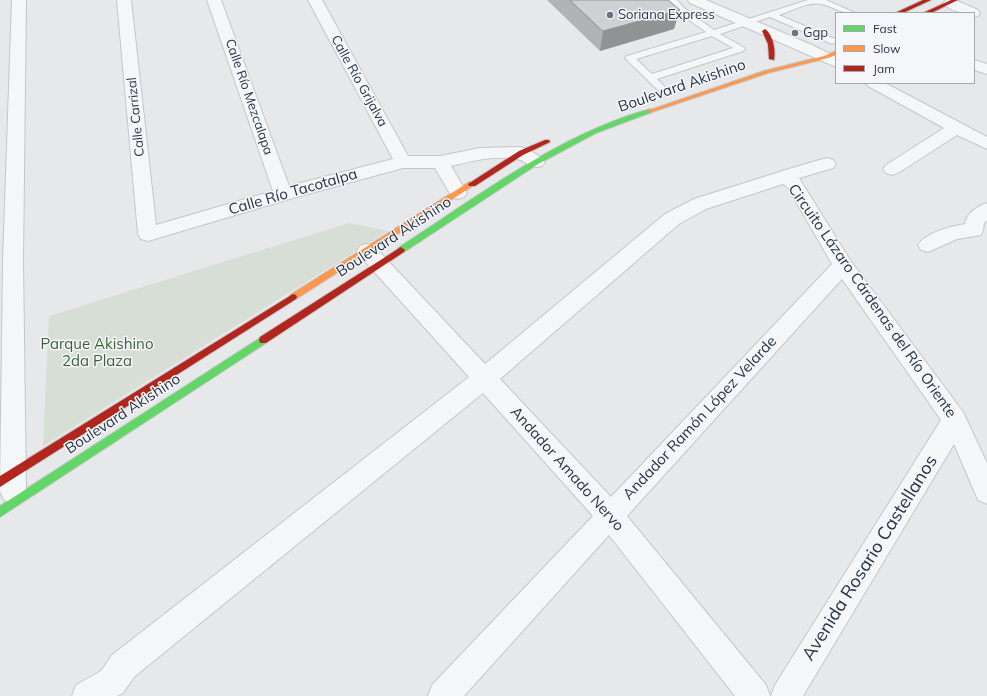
<!DOCTYPE html>
<meta charset="utf-8">
<style>
body{margin:0}
#map{position:relative;width:987px;height:696px;overflow:hidden;background:#e6e8ea;font-family:Mulish,sans-serif}
canvas{display:block}
.legend{position:absolute;left:835px;top:12px;width:140px;height:72px;box-sizing:border-box;background:#f4f6f9;border:1px solid #a4a8b1;margin:0;padding:5px 7px;list-style:none;font-size:12px;color:#2b3445}
.legend li{display:flex;align-items:center;gap:8px;height:20px}
.legend b{width:20px;border:1px solid #a4a8b1}
</style>
<div id="map">
<canvas width="987" height="696"></canvas>
<ul class="legend">
<li><b style="height:5px;background:#63d668"></b>Fast</li>
<li><b style="height:5px;background:#ff974d"></b>Slow</li>
<li><b style="height:5px;background:#b3261e"></b>Jam</li>
</ul>
</div>
<script>
const ctx = document.querySelector('canvas').getContext('2d');
ctx.lineJoin = 'round';
function fill(path, color) {
  ctx.fillStyle = color;
  ctx.fill(path, 'evenodd');
}
function strokePath(path, color, width, dash) {
  ctx.strokeStyle = color;
  ctx.lineWidth = width;
  ctx.lineCap = dash ? 'butt' : 'round';
  ctx.setLineDash(dash || []);
  ctx.stroke(path);
}
function write(font, color, halo, rows, align = 'center') {
  ctx.font = font + ' Mulish,sans-serif';
  ctx.lineWidth = 3;
  ctx.setLineDash([]);
  ctx.textBaseline = 'middle';
  ctx.strokeStyle = halo;
  ctx.fillStyle = color;
  for (const [text, x, y, turn = 0] of rows) {
    ctx.save();
    ctx.translate(x, y);
    ctx.rotate((+turn || 0) * Math.PI / 180);
    ctx.textAlign = isNaN(turn) ? turn : align;
    if (halo) ctx.strokeText(text, 0, 0);
    ctx.fillText(text, 0, 0);
    ctx.restore();
  }
}
const green = new Path2D(`
 M349,223L388,231L43,446L49,316Z`);
const lane = new Path2D(`
 M669,0H677L684,8L714,30L808,0H826L855,13C840,13 835,8 822,4C809,1 791,11 779,15L835,39L836,42L832,44L770,17L720,34L743,47L745,49L743,51L657,79L671,93L666,96L663,95L625,58L627,56L706,32L678,12ZM712,36L733,48L652,74L636,59Z`);
const street = new Path2D(`
 M12,0H26L23,260L26,491L22,500L13,504L4,500L0,491L3,260Z
 M117,0H131L156,225L273,191L207,0H221L289,186L393,159L308,0H322L408,156H440L480,148L521,147C529,150 540,155 545,162L542,166C528,170 527,160 516,159C495,155 472,161 451,166L467,193L464,197L458,199L452,197L435,168H403L286,200L148,241L141,239L138,234Z
 M688,0H706L812,45L836,57V67L690,3Z
 M946,0H955L978,10L980,13L978,16L974,17V13C964,13 950,12 943,3Z
 M974,60L987,64V74L974,70Z
 M865,83H885L987,137V149L957,135L898,173L892,175L886,173L883,169L886,165L944,128L868,86Z
 M827,158L833,160L836,164L833,168L799,178L850,260L963,412L987,463V504L978,500L954,444L803,696H771L775,685L941,420L842,279L627,516L766,685L770,696H735L609,535L464,696H428L432,685L593,516L483,393L134,677L123,693L117,696H72L76,685L101,671L112,655L469,377L360,256L357,251L360,246L367,244L374,246L485,364L665,214L694,199L770,175C789,169 807,163 827,158ZM783,184L788,188L832,264L611,497L500,379L679,224L706,209Z
 M987,203V220L984,223L983,230L981,235L957,239L928,252L921,250L918,245C925,233 952,226 965,224C966,214 977,206 987,203Z`);
const fast = new Path2D(`
 M650,109L653,111L652,112L596,133L538,164L404,252H398L397,250L398,248C477,197 559,134 650,109Z
 M263,336L266,337L267,340L266,343L0,517V506Z`);
const slow = new Path2D(`
 M836,51V55L828,58L768,73L652,112L650,113L647,111L764,71L824,56Z
 M469,182H475L476,184L296,299H290L289,297L290,295Z`);
const jam = new Path2D(`
 M923,0H931L903,13H895Z
 M951,0H958L931,13H923Z
 M765,29C773,34 776,51 774,60L769,59L768,44L762,31Z
 M545,140H549L550,142L523,155L475,186H469L468,184L519,151Z
 M401,247L405,250L404,252L266,343H260L259,340L260,337Z
 M293,294L296,295L297,297L296,299L0,487V476Z`);
const wall = new Path2D(`
 M547,0H668L674,29L600,51Z`);
const shadedWall = new Path2D(`
 M680,10L674,29L600,51L603,31Z`);
const building = new Path2D(`
 M570,0H668L680,10L603,31Z`);
const markers = [
 [610,15,4,"#6c737f"],
 [795,33,4,"#6c737f"]
];
const farPoinames = [
 ["Soriana Express",618,15],
 ["Ggp",803,33]
];
const farStreetnames = [
 ["Calle Río Grijalva",359,81,61],
 ["Calle Río Mezcalapa",249,97,71],
 ["Calle Carrizal",136,117,-96]
];
const streetNames = [
 ["Boulevard Akishino",682,86,-19],
 ["Calle Río Tacotalpa",293,192,-16],
 ["Boulevard Akishino",394,237,-33],
 ["Circuito Lázaro Cárdenas del Río Oriente",872,301,55],
 ["Boulevard Akishino",123,414,-33],
 ["Andador Ramón López Velarde",700,418,-47],
 ["Andador Amado Nervo",567,469,48]
];
const parkNames = [
 ["Parque Akishino",97,344],
 ["2da Plaza",97,361]
];
const nearStreetnames = [
 ["Avenida Rosario Castellanos",870,558,-58]
];
fill(green, '#d6ded6');
strokePath(lane, '#c4c6c8', 2);
strokePath(street, '#c4c6c8', 2);
strokePath(fast, '#c4c6c8', 2);
strokePath(slow, '#c4c6c8', 2);
strokePath(jam, '#c4c6c8', 2);
fill(lane, '#f5f6f7');
fill(street, '#f5f6f7');
fill(fast, '#63d668');
fill(slow, '#ff974d');
fill(jam, '#b3261e');
fill(wall, '#b1b3b5');
fill(shadedWall, '#909294');
fill(building, '#ced0d3');
strokePath(building, '#909294', 1);
for (const [x, y, r, color] of markers) {
  const dot = new Path2D();
  dot.arc(x, y, r, 0, 2 * Math.PI);
  ctx.fillStyle = color;
  ctx.fill(dot);
  strokePath(dot, '#f4f6f9', 1.5);
}
write('13px', '#2b3445', '#f4f6f9', farPoinames, 'left');
write('13px', '#2b3445', '#f4f6f9', farStreetnames);
write('15px', '#2b3445', '#f4f6f9', streetNames);
write('15px', '#3f6138', '#f4f6f9', parkNames);
write('18px', '#2b3445', '#f4f6f9', nearStreetnames);
</script>
